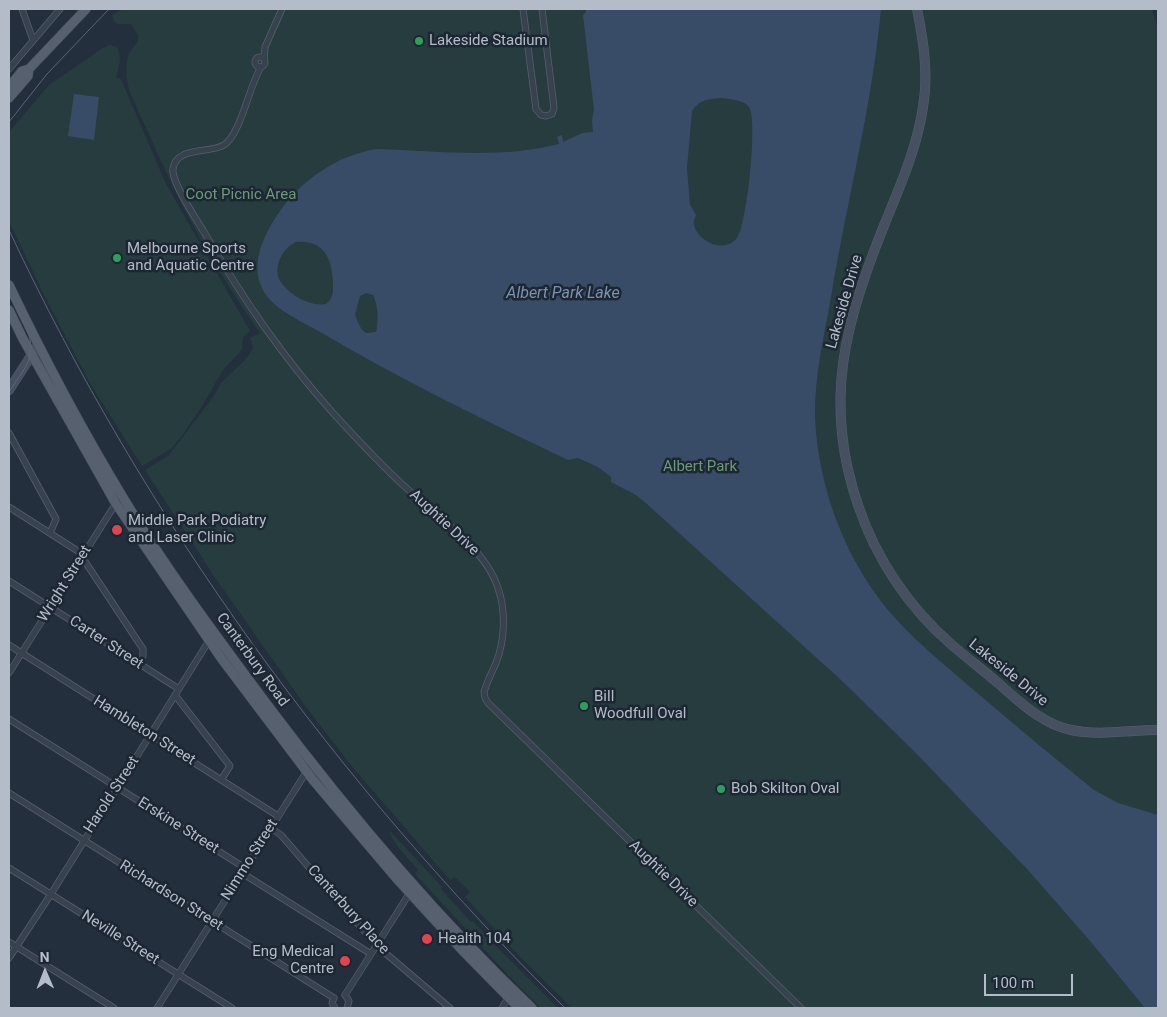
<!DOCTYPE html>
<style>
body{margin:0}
#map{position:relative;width:1167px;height:1017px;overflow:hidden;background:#242f3e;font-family:Roboto,sans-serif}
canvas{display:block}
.frame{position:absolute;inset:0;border:10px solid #b4bcc9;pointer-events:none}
.north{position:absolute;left:20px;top:947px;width:50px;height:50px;-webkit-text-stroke:4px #1d2633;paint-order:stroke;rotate:359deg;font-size:14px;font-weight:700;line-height:20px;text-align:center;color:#b4bcc9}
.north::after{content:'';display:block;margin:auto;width:18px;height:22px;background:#b4bcc9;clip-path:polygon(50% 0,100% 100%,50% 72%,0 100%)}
.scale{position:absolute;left:984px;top:974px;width:89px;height:22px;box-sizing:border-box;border:2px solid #b4bcc9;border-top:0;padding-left:6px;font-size:15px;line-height:18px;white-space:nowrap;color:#b4bcc9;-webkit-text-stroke:4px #1d2633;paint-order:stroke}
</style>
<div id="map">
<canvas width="1167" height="1017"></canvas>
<div class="frame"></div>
<div class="north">N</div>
<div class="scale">100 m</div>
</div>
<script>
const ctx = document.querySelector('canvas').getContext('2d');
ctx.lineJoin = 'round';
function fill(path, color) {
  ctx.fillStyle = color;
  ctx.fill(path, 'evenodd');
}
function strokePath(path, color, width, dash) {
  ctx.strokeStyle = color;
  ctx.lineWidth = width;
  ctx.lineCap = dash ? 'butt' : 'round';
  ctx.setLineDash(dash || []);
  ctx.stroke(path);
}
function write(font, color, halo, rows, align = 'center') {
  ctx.font = font + ' Roboto,sans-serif';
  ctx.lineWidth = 5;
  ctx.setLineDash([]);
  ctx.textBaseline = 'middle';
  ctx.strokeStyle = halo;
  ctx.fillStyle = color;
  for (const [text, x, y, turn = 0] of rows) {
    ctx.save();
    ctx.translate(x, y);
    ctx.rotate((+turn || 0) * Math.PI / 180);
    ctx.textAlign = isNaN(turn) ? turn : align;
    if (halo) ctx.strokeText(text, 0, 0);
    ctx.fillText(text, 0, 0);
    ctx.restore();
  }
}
const green = new Path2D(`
 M123,9H1152L1158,29V1008H572L520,957L465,897L470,892L455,877L450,880L354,769L306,707L214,576L145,470L169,455L213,397L221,383L247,358L253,348L250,338L260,333C216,271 179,204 149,134C143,120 129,94 127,81C126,75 126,60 129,54C133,45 138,47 138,35L131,24H117L114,21L112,15Z
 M110,45L117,47C122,57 119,67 116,77L121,79L166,184L250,331L243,337L242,349L240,352L223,370L201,408L181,437L172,448L142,466L91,385L44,295L9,221V132L49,85L103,48Z
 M389,830L442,887L441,889L471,922L473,921L496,946L558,1008H541L509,976L415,874L418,870C410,860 391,842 389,830Z`);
const water = new Path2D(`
 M586,9H881C872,106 847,201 831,297C824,337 814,377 815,418C818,486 844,556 887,609C913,640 945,665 976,692C1015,725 1054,758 1094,790L1118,803L1158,815V1008H1145L1091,942L1028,870L915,752L840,679L647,504L636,495L611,482V477L598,467L578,458L568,460C485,420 401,380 322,333C302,321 272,310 262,288C250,263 264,235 278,214C300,181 337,155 377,149C434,151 504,159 559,144L557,137L562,135L563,142L582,133L593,132L592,120L594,110L583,15L586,12ZM720,98C728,99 743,99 749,107C758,120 747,225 737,238C724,254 698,242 694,225C693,221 695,218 696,215L690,205L687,168L692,111C699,100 708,99 720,98ZM296,242C324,240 332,258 333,283C333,292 334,298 326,304C310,307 287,294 279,279C273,265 284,247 296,242ZM366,293L373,295C378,305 379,320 376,332C373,332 370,333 367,333C361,332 357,320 355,314L360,296Z
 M74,94L99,97L94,140L68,136Z`);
const street = new Path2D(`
 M22,9L33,40
 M523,9L536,109L541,115L546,116L552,114L554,108L542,9
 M255 62a5 5 0 1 1 10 0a5 5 0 1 1-10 0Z
 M264,60L265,47L282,9
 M261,67C249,86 241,134 224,145C209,154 176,146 173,169C171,182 197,220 204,232C243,299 282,356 333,413C355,437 378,462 402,484C433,513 485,547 498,588C506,611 505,640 496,663C492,672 487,682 484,692L485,698L488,703L801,1008
 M9,69L60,9
 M9,433L56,519L50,533
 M9,507L84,555
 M82,557L143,649V656L140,665
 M9,581L179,689
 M9,645L278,816
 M9,673L111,511L116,504L124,499
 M175,695L230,766L221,780
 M9,719L245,868
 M9,793L334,998
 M271,828L281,835L377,946L450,1008
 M9,868L232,1008
 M242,873L371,954
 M9,942L114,1008
 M9,958L51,894L210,639
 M345,995L409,894
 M345,995L349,1001L347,1008
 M334,998L332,1003L335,1008
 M157,1008L312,763
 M502,1008L510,995`);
const secondary = new Path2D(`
 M917,9C923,39 928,69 924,100C919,143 901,184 885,223C846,321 822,400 858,505C876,559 909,608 952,645C967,658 983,670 998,683C1020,702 1042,724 1071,730C1099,736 1130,730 1158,730
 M9,390L38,345`);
const primary = new Path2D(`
 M9,87L22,71L29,69
 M9,98L28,76L29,69L86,9
 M9,285C44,358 82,430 124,499C167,570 217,637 266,703C347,811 434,915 532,1008
 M9,310L23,339L116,504L221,658L313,780L397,879L463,951L519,1008`);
const tram = new Path2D(`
 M9,122L47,74L109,9
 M9,230C145,521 337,783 565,1008
 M9,294C18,312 37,338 29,359C25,371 15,382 9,392`);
const markers = [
 [419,41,5,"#2e9e5b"],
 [117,258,5,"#2e9e5b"],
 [117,530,6,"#e0444e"],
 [584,706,5,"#2e9e5b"],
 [721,789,5,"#2e9e5b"],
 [427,939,6,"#e0444e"],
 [345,961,6,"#e0444e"]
];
const poiNames = [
 ["Lakeside Stadium",429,41],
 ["Melbourne Sports",127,249],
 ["and Aquatic Centre",127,266],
 ["Middle Park Podiatry",128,521],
 ["and Laser Clinic",128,538],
 ["Bill",594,697],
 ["Woodfull Oval",594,714],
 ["Bob Skilton Oval",731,789],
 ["Health 104",438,939],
 ["Eng Medical",334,952,"right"],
 ["Centre",334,969,"right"]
];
const parkNames = [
 ["Coot Picnic Area",241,195],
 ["Albert Park",700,467]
];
const streetNames = [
 ["Lakeside Drive",845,302,-74],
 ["Aughtie Drive",444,523,43],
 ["Wright Street",65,584,-58],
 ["Carter Street",106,643,33],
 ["Canterbury Road",252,660,54],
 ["Lakeside Drive",1008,673,39],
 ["Hambleton Street",144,731,32],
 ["Harold Street",112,795,-57],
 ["Erskine Street",178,826,32],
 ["Nimmo Street",250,860,-58],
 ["Aughtie Drive",663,874,44],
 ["Richardson Street",171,896,32],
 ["Canterbury Place",348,910,48],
 ["Neville Street",120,938,32]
];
const waterNames = [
 ["Albert Park Lake",563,294]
];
fill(green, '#263c3f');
fill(water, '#394c67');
strokePath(street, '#565f6c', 7);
strokePath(secondary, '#565f6c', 10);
strokePath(primary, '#414a57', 10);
strokePath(street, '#38414e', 5.5);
strokePath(secondary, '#465061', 9);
strokePath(primary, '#56606e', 9);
strokePath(tram, '#5a6575', 1);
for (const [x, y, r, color] of markers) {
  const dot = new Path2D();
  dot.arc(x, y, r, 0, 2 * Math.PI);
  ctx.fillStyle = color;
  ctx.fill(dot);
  strokePath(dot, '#1d2633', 2);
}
write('15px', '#b4bcc9', '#1d2633', poiNames, 'left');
write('15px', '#6b9a76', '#1d2633', parkNames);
write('15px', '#b4bcc9', '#1d2633', streetNames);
write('italic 16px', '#7c92b1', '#1d2633', waterNames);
</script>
